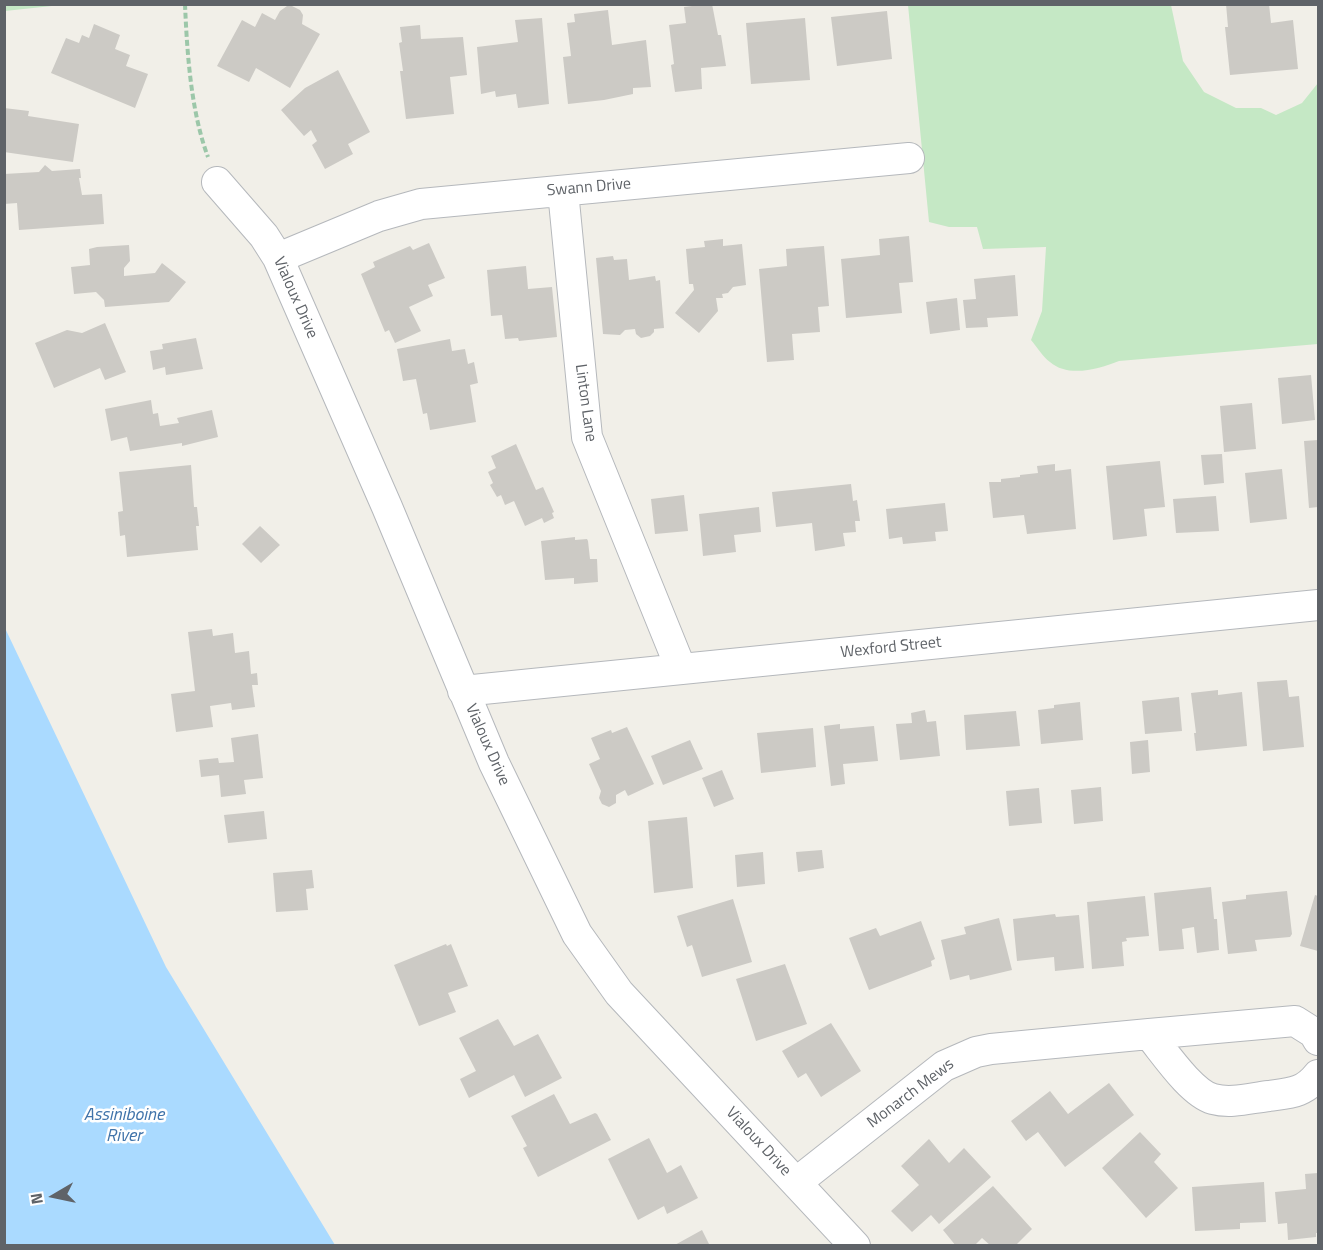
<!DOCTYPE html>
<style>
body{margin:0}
#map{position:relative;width:1323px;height:1250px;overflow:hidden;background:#f1efe8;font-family:"Titillium Web",sans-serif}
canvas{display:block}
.frame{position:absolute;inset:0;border:6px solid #5f6368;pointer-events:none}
.north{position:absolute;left:24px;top:1166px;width:60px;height:60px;-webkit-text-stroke:4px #fff;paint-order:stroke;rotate:261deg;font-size:16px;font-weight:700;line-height:24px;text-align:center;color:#5f6368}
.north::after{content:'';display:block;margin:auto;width:21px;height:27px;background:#5f6368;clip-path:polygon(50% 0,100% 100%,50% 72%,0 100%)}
</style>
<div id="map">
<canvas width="1323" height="1250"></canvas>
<div class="frame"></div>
<div class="north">N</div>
</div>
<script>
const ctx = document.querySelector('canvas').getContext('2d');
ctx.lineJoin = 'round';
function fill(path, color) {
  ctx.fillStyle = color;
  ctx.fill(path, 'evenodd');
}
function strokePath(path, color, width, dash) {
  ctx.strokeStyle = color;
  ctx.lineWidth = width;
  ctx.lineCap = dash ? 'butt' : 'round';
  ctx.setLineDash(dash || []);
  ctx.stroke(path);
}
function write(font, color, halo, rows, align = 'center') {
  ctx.font = font + ' "Titillium Web",sans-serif';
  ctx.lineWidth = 5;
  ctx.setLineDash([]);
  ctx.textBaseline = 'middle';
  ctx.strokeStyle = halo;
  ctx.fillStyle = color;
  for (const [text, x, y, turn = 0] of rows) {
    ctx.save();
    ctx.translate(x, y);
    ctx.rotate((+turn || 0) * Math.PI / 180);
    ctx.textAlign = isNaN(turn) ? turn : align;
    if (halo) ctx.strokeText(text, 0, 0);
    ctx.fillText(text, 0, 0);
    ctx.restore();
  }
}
const green = new Path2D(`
 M5,4H61V5L5,11Z
 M908,5H1171L1183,61L1204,92L1236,108H1261L1276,115L1302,103L1318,83V344L1119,361C1099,369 1068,378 1050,362C1043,357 1037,347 1031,340L1042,311L1046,247L983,249L977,227H949L929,222Z`);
const water = new Path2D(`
 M4,626L166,967L335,1245H5Z`);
const building = new Path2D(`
 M708,4H712L718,35H721L726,66L701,68L702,89L675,92L671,65L674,64L669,25L686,23L684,7Z
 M1226,4H1269L1271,23L1293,20L1298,69L1230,75L1225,27H1228Z
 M287,6H292L300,10L303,15L302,24L320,34L290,88L256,68L249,82L217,66L242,20L255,27L262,13L275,20L280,11Z
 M608,10L612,45L646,40L651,87L633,88V94L604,100L568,104L563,57L571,56L567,23L575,22L574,14Z
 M887,11L892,59L837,66L831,17Z
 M542,18L549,104L518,108L516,94L496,97L495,91L481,94L477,47L518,42L515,20Z
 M805,18L810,80L751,84L746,23Z
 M94,24L120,35L115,49L130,55L126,66L148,74L135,108L51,73L66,38L79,43L82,35L89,38Z
 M420,25L421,39L463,37L467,75L450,77L454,114L406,119L400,71H403L399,43L402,42L400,27Z
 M338,70L370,132L348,144L353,154L325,169L312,145L317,141L311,130L304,136L281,110L305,88Z
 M4,108L29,111L28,116L79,124L73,162L4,152Z
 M45,165L52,171L80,169L81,178H79L82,195L102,194L104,224L19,230L17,203L4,204V174L39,172Z
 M909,236L913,282L899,283L902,313L846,318L841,259L880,255L879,239Z
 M723,239V246L742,244L746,285L733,287L728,293L722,294L723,298H716L718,311L699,333L675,313L694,290L693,284H689L686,249L705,247L704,241Z
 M429,243L445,278L428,285L433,296L409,307L421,331L395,343L389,330L385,332L361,274L375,267L373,262L410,246L413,250Z
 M129,245L130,261L124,268V276L155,273L162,263L186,282L169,302L105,307L104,300L96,292L74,294L71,267L90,265L89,249L97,247Z
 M824,246L829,306L818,307L820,332L792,334L794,360L767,362L759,269L787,266L786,249Z
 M613,256L614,260L627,259L629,280L655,276L656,281L660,280L664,328L654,329V332L650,336L641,338L636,334L635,329L625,330L620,335L603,334L596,258Z
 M526,266L528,289L552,287L557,337L519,341L518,338L505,339L502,315L491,316L487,270Z
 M1015,275L1018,316L987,318L988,327L966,328L963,300L976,299L974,279Z
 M957,298L960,330L930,334L926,302Z
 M105,323L126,372L105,380L100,368L54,388L35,343L67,330L82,333Z
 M196,338L203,369L166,375L165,367L153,370L150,351L163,349L162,344Z
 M450,339L452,351L465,349L468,364L474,362L478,383L470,385L476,422L430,430L427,413L423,414L416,379L403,381L397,349Z
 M1311,375L1315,420L1282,424L1278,378Z
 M151,400L153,414L158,413L160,426L179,423L177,418L212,410L218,437L182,446V443L130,451L127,437L111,441L105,409Z
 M1252,403L1256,449L1224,452L1220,406Z
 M1318,440V507L1309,508L1304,441Z
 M516,444L536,490L543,487L554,512L552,513L554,518L544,523L542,518L525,526L514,501L505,505L501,495L497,497L490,485L493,483L488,472L496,468L491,456Z
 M1222,454L1224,483L1204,485L1201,455Z
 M1160,461L1165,507L1144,509L1147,536L1113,540L1106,466Z
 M1055,464V471L1071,469L1076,529L1027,534L1024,515L993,518L989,482H1001V479L1020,477V475L1038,473L1037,466Z
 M191,465L194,507H197L199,526H196L198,550L127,557L125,535L120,536L118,512L123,511L119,472Z
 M1282,469L1287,519L1250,523L1245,473Z
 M851,484L853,501L857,500L860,521H855L856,532L843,533L845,546L815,551L812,523L776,527L772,492Z
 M684,495L688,531L655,534L651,499Z
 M1216,496L1219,531L1176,533L1173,499Z
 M945,503L948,531L935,532L936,541L903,544L902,537L889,539L886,509Z
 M759,507L761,532L734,535L736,552L703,556L699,514Z
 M260,526L280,545L261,563L242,544Z
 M575,537V540L587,539L588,541L590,559H597L598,582L574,584V578L545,580L541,541Z
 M212,629L213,636L233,633L235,653L249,651L251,674L257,673L258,685H252L255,707L232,710L231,703L210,706L213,727L176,732L171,694L195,691L188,632Z
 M1287,680L1289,697L1299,696L1304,747L1263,751L1257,682Z
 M1218,690V695L1242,692L1247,746L1196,751L1194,733H1196L1191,693Z
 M1179,697L1182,731L1145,734L1142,701Z
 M1080,702L1083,740L1041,744L1038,710L1054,708V705Z
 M925,710L927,722L936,721L940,756L900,760L896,724L912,723L911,713Z
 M1016,711L1020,746L966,750L964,715Z
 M840,724V729L874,726L878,761L843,764L845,784L831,786L824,726Z
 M627,727L654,784L628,796L625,790L616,795V803L609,807L602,804L599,798L601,791L589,764L600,759L591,738L611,730L612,733Z
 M813,728L816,767L761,773L757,733Z
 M258,734L263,778L244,780L246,794L221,797L219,775L201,777L199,760L218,758L219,763L234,762L231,738Z
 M690,740L703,769L663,785L651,756Z
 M1148,740L1150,772L1132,774L1130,742Z
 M722,770L734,799L714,807L702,778Z
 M1101,787L1103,821L1074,824L1071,790Z
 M1039,788L1042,823L1009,826L1006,791Z
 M264,811L267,839L228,843L224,815Z
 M687,817L693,888L654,893L648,821Z
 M822,850L824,868L798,872L796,852Z
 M763,852L765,884L737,887L735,855Z
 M312,870L314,888L306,889L308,910L276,912L273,873Z
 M1211,887L1214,919H1217L1219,950L1197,953L1194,927L1182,929L1184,949L1159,951L1154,893Z
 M1287,891L1292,934L1290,937L1255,940L1257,951L1228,954L1222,902L1246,899V895Z
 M1315,895L1318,896V951L1300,946Z
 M1145,896L1149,936L1126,938L1127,941L1122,942L1124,966L1092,969L1087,902Z
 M733,899L752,962L702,977L692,945L687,947L677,916Z
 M1055,914L1056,917L1079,915L1084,968L1055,971L1054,957L1017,961L1013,919Z
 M999,918L1012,970L970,980L969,975L950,980L941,940L966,934L964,927Z
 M921,921L935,959L931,961L932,966L869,990L849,938L876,928L880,936Z
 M446,944L447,946L451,944L468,986L448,993L456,1012L419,1026L394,965Z
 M785,964L807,1024L756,1041L736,979Z
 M498,1019L514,1046L538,1034L562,1078L525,1097L514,1075L469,1098L460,1079L476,1071L459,1038Z
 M831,1023L861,1071L821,1097L806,1073L798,1078L782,1051Z
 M1109,1083L1134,1115L1065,1167L1038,1132L1026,1141L1011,1121L1050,1091L1068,1114Z
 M554,1094L570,1124L595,1113L597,1114L611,1140L538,1177L523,1148L527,1146L511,1116Z
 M1140,1132L1161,1154L1154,1162L1178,1188L1146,1218L1102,1168Z
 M649,1138L667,1173L681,1165L698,1198L667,1214L664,1206L638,1220L608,1159Z
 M929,1139L949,1163L964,1148L991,1177L939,1224L931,1215L912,1232L891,1211L919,1185L901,1166Z
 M1318,1173V1233H1316V1237L1288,1240L1287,1223L1278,1224L1275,1192L1306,1189L1305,1174Z
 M1264,1182L1266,1222L1240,1223V1229L1195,1231L1192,1187Z
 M993,1186L1032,1229L1015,1246H991L982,1238L974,1246H956L943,1230Z
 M702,1230L710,1246H673Z`);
const path = new Path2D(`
 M185,4C187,53 191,112 208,157`);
const minor = new Path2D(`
 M217,182L264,236L278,258L387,507L494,763L577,934L619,993L855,1246
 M563,191L587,437L681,669
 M278,258L379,216L421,204L909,158
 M463,691L1318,605
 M1318,1040L1314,1033L1295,1021L1149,1034C1164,1052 1191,1093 1213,1099C1231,1104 1251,1098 1269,1096C1290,1093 1304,1093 1318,1075
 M797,1182L944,1066L976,1052L991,1049L1149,1034`);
const streetNames = [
 ["Swann Drive",589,188,-5],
 ["Vialoux Drive",295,298,66],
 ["Linton Lane",585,403,82],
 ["Wexford Street",891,648,-6],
 ["Vialoux Drive",487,745,66],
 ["Monarch Mews",911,1094,-37],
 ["Vialoux Drive",758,1142,47]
];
const waterNames = [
 ["Assiniboine",124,1116],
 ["River",124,1137]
];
fill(green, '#c5e8c5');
fill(water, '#aadaff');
fill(building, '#cccac5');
strokePath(minor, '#b5b8bc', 32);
strokePath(path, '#9cc7a9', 4, [6, 3]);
strokePath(minor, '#fff', 30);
write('16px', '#5f6368', '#fff', streetNames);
write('italic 18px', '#4174aa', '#fff', waterNames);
</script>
